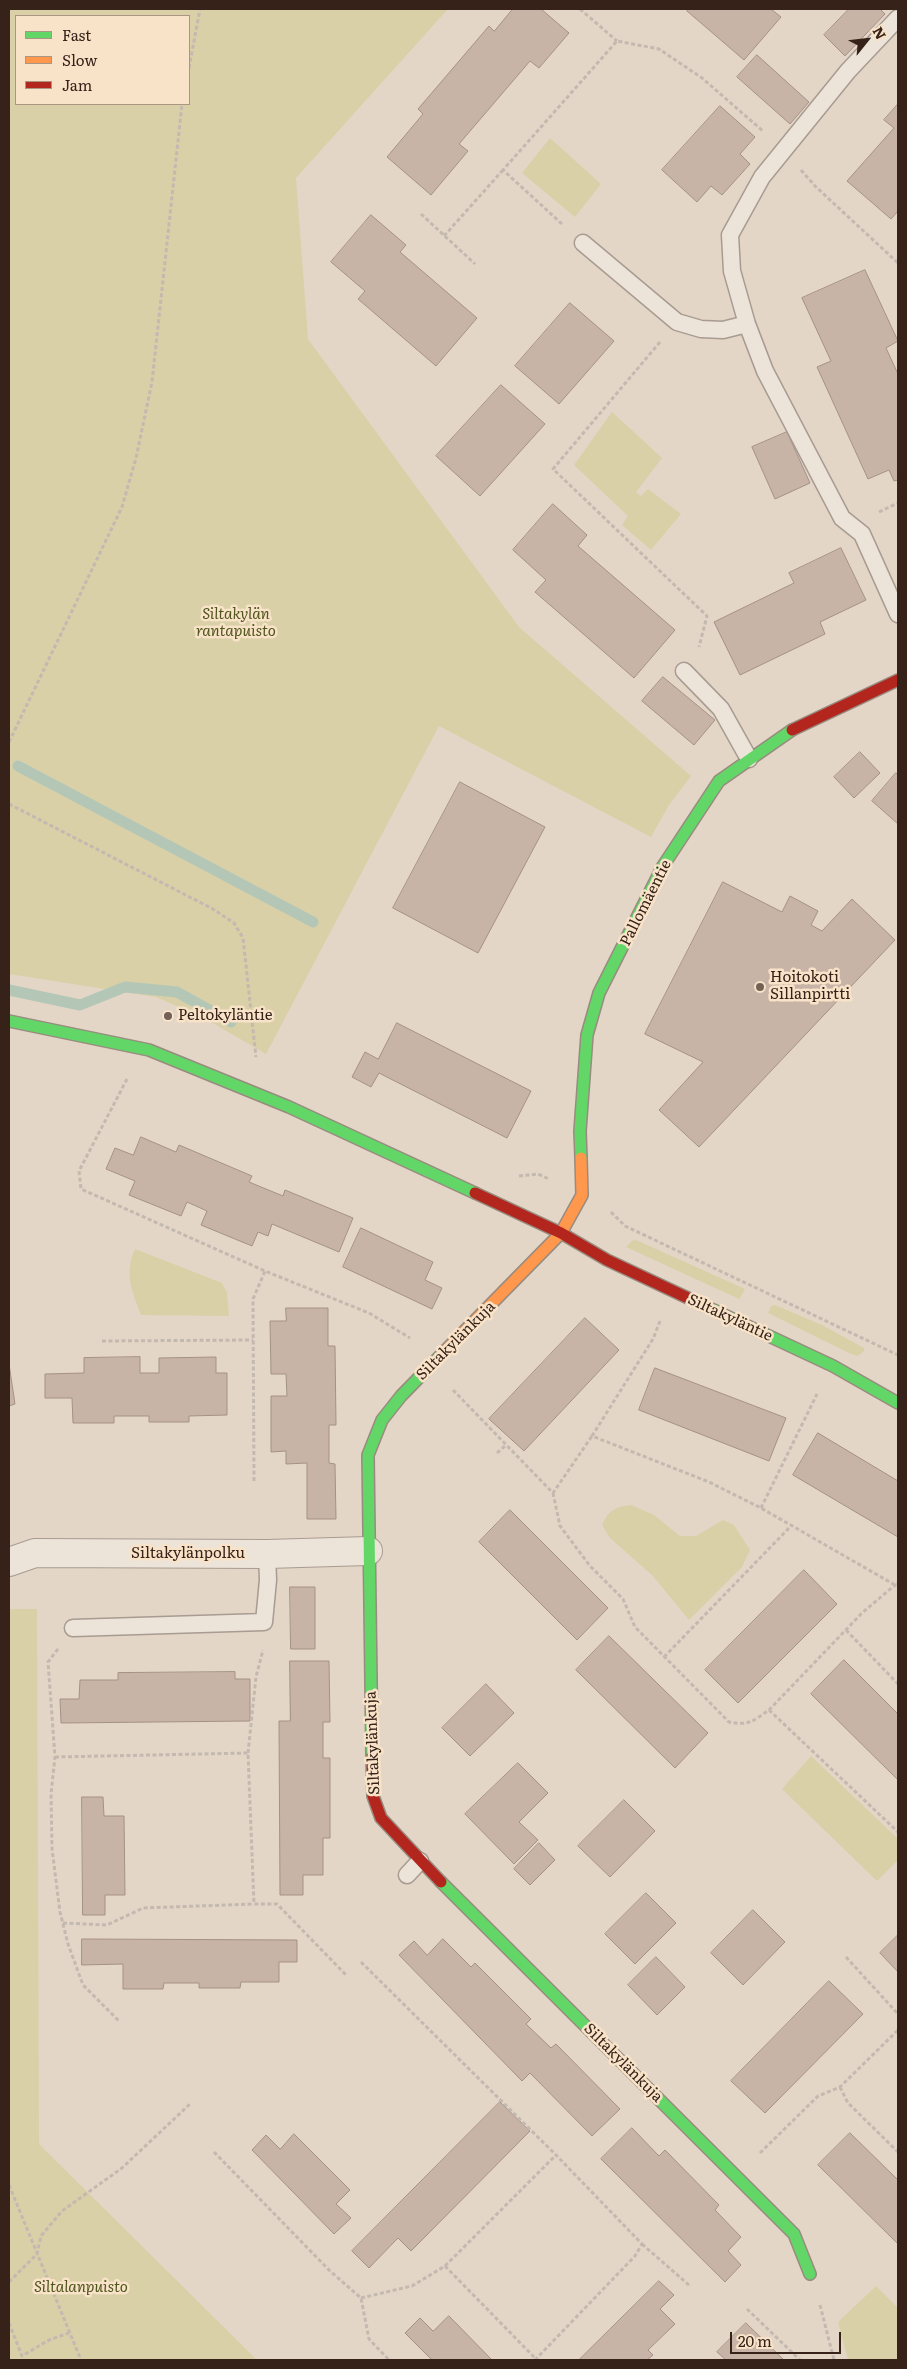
<!DOCTYPE html>
<meta charset="utf-8">
<style>
body{margin:0}
#map{position:relative;width:907px;height:2369px;overflow:hidden;background:#e4d6c6;font-family:Literata,serif}
canvas{display:block}
.frame{position:absolute;inset:0;border:10px solid #362219;pointer-events:none}
.legend{position:absolute;left:15px;top:15px;width:175px;height:90px;box-sizing:border-box;background:#f8e3c9;border:1px solid #aa9683;margin:0;padding:6px 9px;list-style:none;font-size:15px;color:#362219}
.legend li{display:flex;align-items:center;gap:10px;height:25px}
.legend b{width:25px;border:1px solid #aa9683}
.north{position:absolute;left:842px;top:15px;width:50px;height:50px;-webkit-text-stroke:4px #f8e3c9;paint-order:stroke;rotate:61deg;font-size:14px;font-weight:700;line-height:20px;text-align:center;color:#362219}
.north::after{content:'';display:block;margin:auto;width:18px;height:22px;background:#362219;clip-path:polygon(50% 0,100% 100%,50% 72%,0 100%)}
.scale{position:absolute;left:730px;top:2332px;width:111px;height:22px;box-sizing:border-box;border:2px solid #362219;border-top:0;padding-left:6px;font-size:15px;line-height:18px;white-space:nowrap;color:#362219;-webkit-text-stroke:4px #f8e3c9;paint-order:stroke}
</style>
<div id="map">
<canvas width="907" height="2369"></canvas>
<div class="frame"></div>
<ul class="legend">
<li><b style="height:6px;background:#63d668"></b>Fast</li>
<li><b style="height:6px;background:#ff974d"></b>Slow</li>
<li><b style="height:6px;background:#b3261e"></b>Jam</li>
</ul>
<div class="north">N</div>
<div class="scale">20 m</div>
</div>
<script>
const ctx = document.querySelector('canvas').getContext('2d');
ctx.lineJoin = 'round';
function fill(path, color) {
  ctx.fillStyle = color;
  ctx.fill(path, 'evenodd');
}
function strokePath(path, color, width, dash) {
  ctx.strokeStyle = color;
  ctx.lineWidth = width;
  ctx.lineCap = dash ? 'butt' : 'round';
  ctx.setLineDash(dash || []);
  ctx.stroke(path);
}
function write(font, color, halo, rows, align = 'center') {
  ctx.font = font + ' Literata,serif';
  ctx.lineWidth = 5;
  ctx.setLineDash([]);
  ctx.textBaseline = 'middle';
  ctx.strokeStyle = halo;
  ctx.fillStyle = color;
  for (const [text, x, y, turn = 0] of rows) {
    ctx.save();
    ctx.translate(x, y);
    ctx.rotate((+turn || 0) * Math.PI / 180);
    ctx.textAlign = isNaN(turn) ? turn : align;
    if (halo) ctx.strokeText(text, 0, 0);
    ctx.fillText(text, 0, 0);
    ctx.restore();
  }
}
const green = new Path2D(`
 M9,9H448L296,178L308,339L519,627L691,776L669,805L651,837L439,726L266,1054L206,1019L156,997L9,974ZM189,16V104H16V16Z
 M550,138L601,184L575,217L522,173Z
 M612,412L662,458L636,492L641,496L648,489L681,514L651,550L622,525L628,516L574,465Z
 M636,1240L745,1289L739,1299L626,1247L632,1241Z
 M135,1249L222,1283L227,1293L229,1316L141,1315C132,1291 124,1274 135,1249Z
 M775,1305L822,1325L864,1348V1351L858,1356L851,1354L768,1313L771,1306Z
 M631,1505L654,1515L680,1536H696L723,1520L734,1525L750,1550L742,1567L689,1620L653,1576L610,1538L602,1525C608,1511 616,1506 631,1505Z
 M9,1609H37L39,2144L257,2360H9Z
 M811,1756L898,1839V1860L877,1881L782,1789Z
 M876,2286L898,2308V2360H848L838,2322Z`);
const stream = new Path2D(`
 M18,766L313,922
 M9,990L80,1005L125,987L177,992L231,1022`);
const building = new Path2D(`
 M513,9H541L569,33L539,68L530,61L459,144L468,151L431,195L387,157L423,114L418,109L489,26L494,31Z
 M689,9H771L781,17L744,60L687,11Z
 M849,9H880L885,14L845,56L824,35Z
 M757,55L809,102L790,124L737,77Z
 M898,104V211L891,219L847,181L894,128L884,120Z
 M720,106L755,137L740,154L750,164L722,195L711,186L697,202L662,170Z
 M371,215L406,245L400,252L477,318L436,366L358,299L365,291L331,262Z
 M865,270L898,341L886,348L898,374V480L894,481L889,470L868,479L817,367L831,361L802,298Z
 M570,303L614,341L559,404L515,366Z
 M501,385L545,424L480,496L436,456Z
 M787,432L810,483L775,499L752,447Z
 M553,504L587,535L578,546L675,630L634,678L535,592L546,580L513,550Z
 M841,548L866,600L820,622L825,634L740,675L714,622L794,583L789,573Z
 M663,677L715,720L694,745L642,701Z
 M860,752L880,773L854,798L834,777Z
 M896,773L898,775V824L872,801Z
 M460,782L545,827L478,953L393,908Z
 M723,882L782,912L790,896L818,911L811,925L822,931L852,899L895,940L699,1147L659,1110L703,1062L645,1034Z
 M397,1023L531,1091L507,1138L379,1073L371,1087L352,1077L365,1052L378,1059Z
 M141,1137L176,1152L179,1145L252,1176L249,1182L283,1196L285,1190L353,1218L339,1252L272,1224L268,1236L258,1232L252,1246L201,1225L207,1211L187,1202L181,1216L129,1195L135,1181L106,1169L115,1148L133,1155Z
 M361,1228L433,1262L425,1280L442,1288L432,1309L343,1267Z
 M286,1308H328V1346H335L336,1425H329V1463L335,1464L336,1519H307V1463L286,1464V1451L271,1452V1396H287L286,1374H271L270,1321H286Z
 M585,1318L619,1350L524,1451L489,1419Z
 M140,1357V1373H159V1358L216,1357V1373H227V1415L189,1416V1422H149V1416H114V1423H73L72,1398H45V1374L84,1373V1358Z
 M9,1364L15,1404L9,1406Z
 M655,1368L786,1418L769,1461L639,1410Z
 M818,1433L898,1481V1537L793,1475Z
 M510,1510L608,1608L577,1640L479,1542Z
 M804,1570L837,1604L738,1703L705,1670Z
 M290,1587H315V1649H291Z
 M609,1636L708,1733L675,1768L576,1670Z
 M844,1660L898,1714V1780L811,1694Z
 M290,1661H329L330,1722H323V1758H330V1838H323V1875H303V1895H280L279,1721H290Z
 M235,1672V1679H250V1721L61,1723L60,1699H79L80,1680H118V1673Z
 M486,1684L514,1713L470,1756L442,1728Z
 M518,1763L548,1793L519,1822L538,1840L514,1864L465,1814Z
 M82,1797H103L104,1816H124L125,1895H105V1915H83Z
 M624,1800L655,1831L610,1877L578,1846Z
 M539,1843L555,1860L530,1885L514,1869Z
 M646,1893L676,1923L635,1964L605,1934Z
 M753,1910L785,1942L743,1985L711,1953Z
 M898,1935V1972L880,1953Z
 M82,1939L297,1940V1962H279V1982H241L240,1988H199V1983H164L163,1989H123V1964L82,1965Z
 M443,1939L471,1967L475,1963L531,2019L526,2024L551,2048L556,2044L620,2109L592,2136L530,2073L522,2081L399,1955L414,1941L427,1955Z
 M656,1957L685,1987L657,2015L628,1985Z
 M829,1981L863,2014L765,2113L731,2081Z
 M500,2102L530,2131L411,2251L398,2238L369,2268L352,2251Z
 M632,2128L659,2156L665,2150L719,2205L715,2210L741,2237L728,2251L741,2265L725,2282L601,2159Z
 M850,2133L898,2180V2244L818,2165Z
 M294,2134L350,2190L336,2204L351,2218L334,2234L252,2150L266,2135L280,2149Z
 M659,2281L674,2295L660,2309L675,2324L648,2350L653,2355L647,2360H579Z
 M449,2316L492,2360H432L405,2333L420,2318L433,2331Z
 M746,2323L784,2360H726L717,2352Z`);
const path = new Path2D(`
 M580,9L617,41
 M189,68L200,9
 M801,170L815,186L898,263
 M421,214L475,264
 M562,224L503,170L617,41L659,49L702,78L764,132
 M444,236L503,170
 M660,342L553,469L707,616L699,647
 M879,512L898,503
 M9,742L122,507L136,458L152,382L182,104
 M9,804L213,909L234,923L243,938L256,1057
 M127,1079L79,1171L81,1189L265,1271L369,1313L410,1338
 M519,1176L538,1174L549,1179
 M611,1212L625,1226L898,1355
 M660,1321L653,1339L592,1436L709,1482L761,1508L895,1585L898,1583
 M102,1341L253,1340
 M453,1390L553,1493L592,1436
 M497,1453L506,1445
 M254,1481L253,1299L265,1271
 M553,1493L560,1526L590,1566L623,1599L635,1627L729,1722C749,1726 753,1721 769,1710L862,1613L895,1585L898,1588
 M761,1508L817,1394
 M846,1630L898,1684
 M58,1649L48,1662L55,1757L51,1794L52,1849L60,1912L68,1944L83,1985L119,2021
 M664,1657L791,1526
 M769,1710L898,1832
 M248,1753L256,1677L263,1650
 M55,1757L248,1753L254,1904H277L347,1976
 M63,1923L107,1925L143,1908L254,1904
 M846,1957L898,2014
 M361,1962L556,2155L642,2244L635,2256L535,2360
 M840,2087L848,2103L898,2152
 M214,2152L330,2271L361,2298L369,2339L389,2360
 M760,2153L818,2096L840,2087L898,2030
 M9,2185L81,2360
 M642,2244L690,2286
 M445,2266L536,2359
 M9,2282L37,2254L41,2236L62,2211L122,2168L191,2103
 M361,2298L412,2286L445,2266L556,2155
 M820,2305L834,2360
 M747,2309L800,2360
 M9,2323L22,2356L49,2340L69,2333`);
const lane = new Path2D(`
 M898,18L848,71L762,177L730,235L732,271L747,324L765,371L842,518L862,534L898,614
 M583,243L677,322L701,329L723,330L747,324
 M684,671L721,709L749,759
 M73,1628L264,1622L268,1580L267,1554
 M407,1875L420,1861`);
const street = new Path2D(`
 M9,1562L35,1553L267,1554L368,1551`);
const fast = new Path2D(`
 M9,1021L149,1050L289,1107L475,1193
 M581,1158L580,1131L587,1035L599,993L663,866L719,781L792,730
 M705,1306L833,1366L898,1403
 M372,1756L368,1455L382,1420L401,1396L444,1352
 M441,1882L794,2234L810,2274`);
const slow = new Path2D(`
 M444,1352L561,1233L582,1195L581,1158`);
const jam = new Path2D(`
 M792,730L898,680
 M475,1193L561,1233L607,1260L705,1306
 M372,1756L373,1796L381,1818L441,1882`);
const markers = [
 [760,987,5,"#736156"],
 [168,1016,5,"#736156"]
];
const parkNames = [
 ["Siltakylän",236,615],
 ["rantapuisto",236,632],
 ["Siltalanpuisto",81,2288]
];
const streetNames = [
 ["Pallomäentie",646,903,-63],
 ["Siltakyläntie",730,1318,25],
 ["Siltakylänkuja",456,1341,-45],
 ["Siltakylänpolku",188,1554],
 ["Siltakylänkuja",373,1743,-92],
 ["Siltakylänkuja",623,2063,45]
];
const poiNames = [
 ["Hoitokoti",770,978],
 ["Sillanpirtti",770,995],
 ["Peltokyläntie",178,1016]
];
fill(green, '#d9d0a7');
strokePath(stream, '#b4c7b7', 11);
fill(building, '#c8b3a7');
strokePath(building, '#a49186', 1);
strokePath(lane, '#a89b91', 19);
strokePath(street, '#a89b91', 30);
strokePath(fast, '#988b80', 14);
strokePath(slow, '#988b80', 14);
strokePath(jam, '#988b80', 14);
strokePath(path, '#c4b9b0', 3, [4, 2.5]);
strokePath(lane, '#ece3d9', 16);
strokePath(street, '#ece3d9', 28);
strokePath(fast, '#63d668', 11);
strokePath(slow, '#ff974d', 11);
strokePath(jam, '#b3261e', 11);
for (const [x, y, r, color] of markers) {
  const dot = new Path2D();
  dot.arc(x, y, r, 0, 2 * Math.PI);
  ctx.fillStyle = color;
  ctx.fill(dot);
  strokePath(dot, '#f8e3c9', 2);
}
write('italic 15px', '#50551e', '#f8e3c9', parkNames);
write('15px', '#362219', '#f8e3c9', streetNames);
write('15px', '#362219', '#f8e3c9', poiNames, 'left');
</script>
